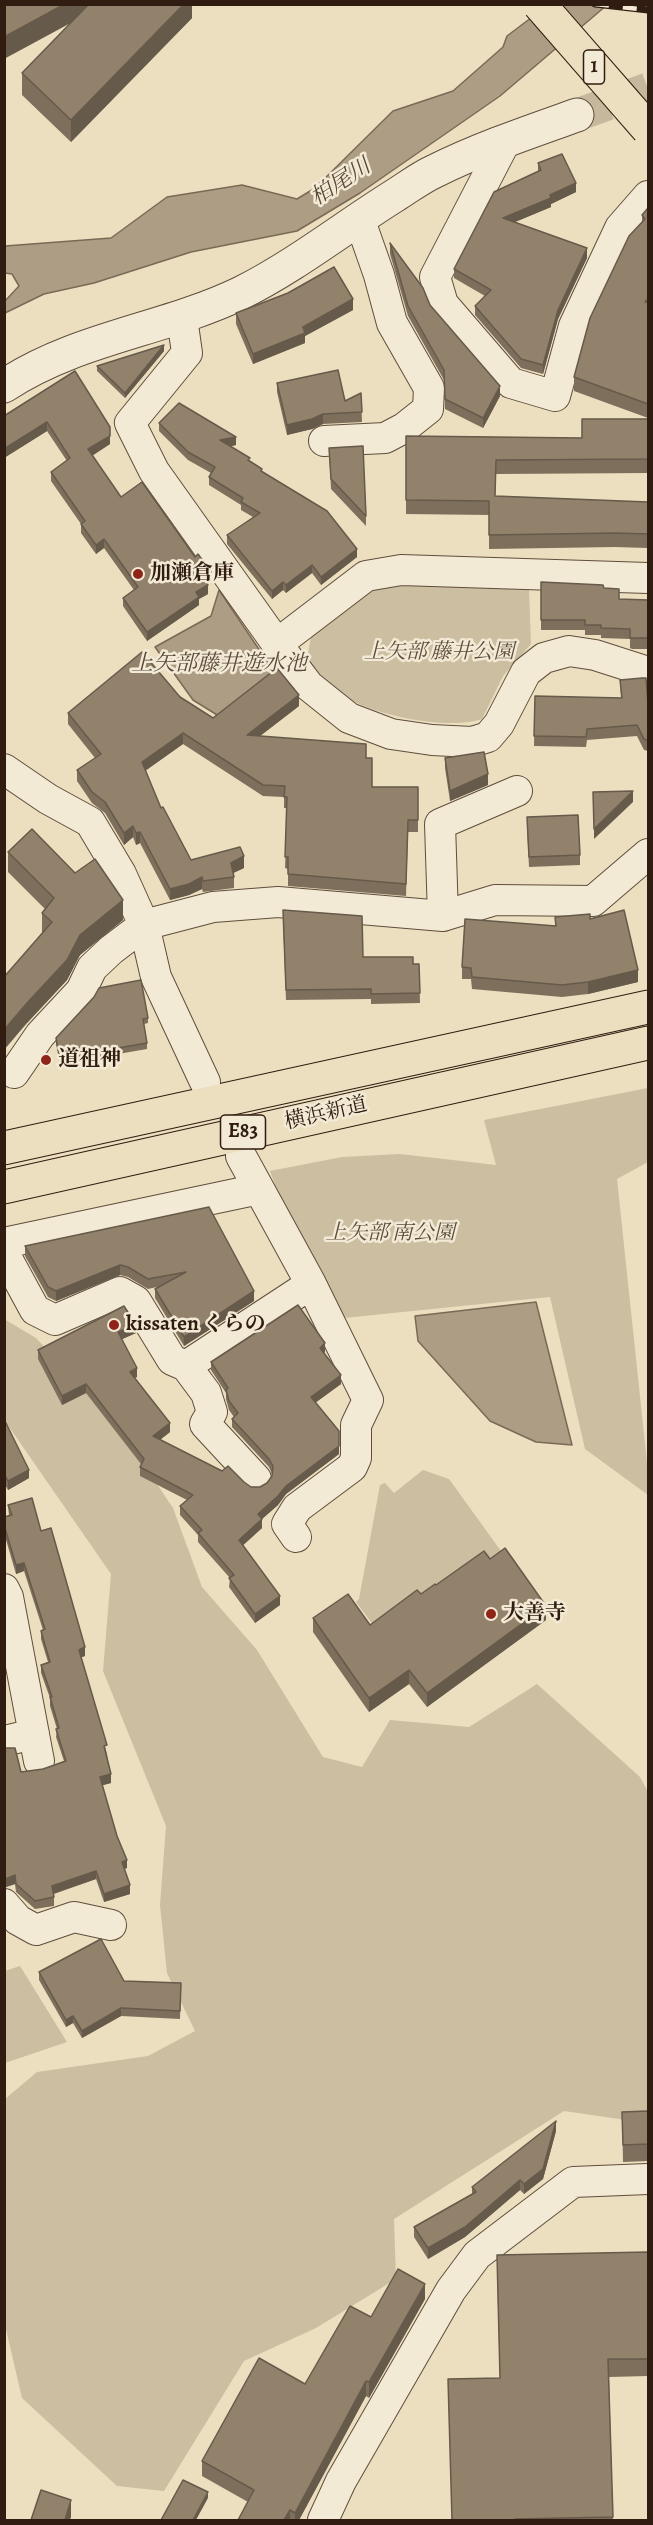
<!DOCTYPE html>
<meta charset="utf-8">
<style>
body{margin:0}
#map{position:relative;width:653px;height:2525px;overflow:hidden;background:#ebdfbf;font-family:Alegreya,serif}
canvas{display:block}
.frame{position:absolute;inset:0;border:6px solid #311c11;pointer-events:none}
</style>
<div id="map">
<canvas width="653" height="2525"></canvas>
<div class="frame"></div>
</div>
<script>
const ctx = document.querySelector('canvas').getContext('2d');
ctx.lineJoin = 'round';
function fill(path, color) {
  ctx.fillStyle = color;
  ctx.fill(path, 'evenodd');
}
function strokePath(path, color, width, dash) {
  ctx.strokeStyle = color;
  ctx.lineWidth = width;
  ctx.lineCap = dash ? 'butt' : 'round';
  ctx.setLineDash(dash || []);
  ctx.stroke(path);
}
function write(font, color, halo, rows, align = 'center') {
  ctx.font = font + ' Alegreya,"Noto Serif JP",serif';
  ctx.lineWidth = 5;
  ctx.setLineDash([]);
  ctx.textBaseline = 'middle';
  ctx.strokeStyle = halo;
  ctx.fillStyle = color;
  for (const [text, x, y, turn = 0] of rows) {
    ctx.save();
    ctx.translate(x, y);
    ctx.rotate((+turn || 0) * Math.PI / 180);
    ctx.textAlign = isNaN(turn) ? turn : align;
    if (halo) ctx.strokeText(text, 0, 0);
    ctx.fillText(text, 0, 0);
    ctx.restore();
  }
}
const green = new Path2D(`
 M415,584L529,590L531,644L503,676L482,719C448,731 369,715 339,693C327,684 317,669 307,659L311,637L368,593L385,586Z
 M648,1088V1162L617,1179L648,1472V1495L585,1449L550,1297L344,1318L282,1204L270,1171L342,1157L400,1154L496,1165L484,1120Z
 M4,1319L36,1338L112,1417L173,1508L202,1587L257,1650L323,1757L362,1767L390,1720L469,1727L537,1684L640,1777L648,1792V2118L626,2120L564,2111L394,2219L396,2279L316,2328L244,2361L164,2491L117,2486L22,2398L5,2325V2099L37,2072L148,2056L195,2031L167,1973L160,1905L166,1826L103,1671L111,1574L5,1421Z
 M423,1470L449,1479L506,1558L380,1634L356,1602L359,1599L380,1485L385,1483L394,1493Z
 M20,1966L67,2042L5,2063V1971Z`);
const water = new Path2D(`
 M548,5H607L500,96L360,193L297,231L191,252L94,283L44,294L5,313V301L19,286L12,274L5,273V246L111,238L167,197L242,185L297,199L315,188L393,111L453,91L503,47L507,36Z
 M219,590L277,676L222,718L193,700L155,647L211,616Z
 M536,1302L572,1445L536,1442L490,1421L418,1341L415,1316Z`);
const tertiaryTunnel = new Path2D(`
 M577,115L648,89`);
const minor = new Path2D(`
 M505,142L435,277L443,304L511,383L555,396L574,326L620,228L648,196
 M182,318L187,353L130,423L154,471L277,644L309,686L349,718L391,734L432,740L472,742L488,737L499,724L526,672L544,658L569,651L595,655L648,672
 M324,441L385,438L404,428L428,409L429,388L392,323L379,275L359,218
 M277,644L366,576L401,570L648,578
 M4,769L48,799L90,822L121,874L144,925L156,977L205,1082
 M443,916L440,824L517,791
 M14,1073L40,1035L81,991L92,968L111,950L144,925L213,907L278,902L443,916L495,900L593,901L648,854
 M241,1156L311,1284L368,1400L356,1425V1458L352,1467L297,1508L287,1524L296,1537
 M4,1243L259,1189
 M4,1253L35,1310L55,1320L120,1292L136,1301L172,1360L186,1366L206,1393L212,1412L205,1424L256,1479
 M186,1366L311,1284
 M4,1589L8,1597L39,1761
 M4,1741L34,1734
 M4,1904L18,1920L36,1930L74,1917L111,1925
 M323,2520L341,2481L451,2290L477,2255L573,2182L648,2179`);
const tertiary = new Path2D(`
 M4,386C76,338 164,330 241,293C295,266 343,228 394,196C407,188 420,178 433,172C479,149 529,132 577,115`);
const trunk = new Path2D(`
 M4,1148L648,1007
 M4,1187L648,1043`);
const rail = new Path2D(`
 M595,4L648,10`);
const trunkBridge = new Path2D(`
 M539,4L648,129`);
const wall = new Path2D(`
 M4,4H192V18L71,142L22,95V73L70,24Z
 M538,163L576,192L551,204V207L515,222L587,258L558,319L543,374L521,368L475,315V306L485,296L454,278V269L538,172Z
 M648,208V418L574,391V377L642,222V215Z
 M390,243L430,305L500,396L483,428L445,409L444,380L408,316L390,254Z
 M353,310L305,336V343L253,364L236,324V313Z
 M164,351L125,398L97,371V366Z
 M75,371L110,444L92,456L121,497L211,580L206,583L208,594L199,599V605L147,641L123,606V598L134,590L104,548L96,554L81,533V524L51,481V472L67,461L47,431L4,458Z
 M277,383L345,401L361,393L362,422L323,424L312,429L287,435L277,392Z
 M648,419V473L496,474L495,496L648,502V548L615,547L489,549V515L406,514V436L582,438Z
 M159,423L236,445L230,446L262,472L357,557L321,585L312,573L286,593L283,590L272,599L227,544V535L253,517L241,510V505L209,485V477L211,473L188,460L159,431Z
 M329,448L366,516V526L331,489Z
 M541,582L604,588L619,599L648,600V649H632L630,648V639L601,638V635H585V630H541Z
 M620,680L648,703V751L644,750L637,736L587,740L586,747L534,746L535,696L621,698Z
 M180,697L213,718L299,706L260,736L366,758L372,787H418V832H408L406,896L288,886V869L285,868L287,808H284V797L263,796L183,744L145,771L161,808L191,860L244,868L233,873L234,877V888L203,892L202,889L189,895L170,900L140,843L136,845L133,837L124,845L105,813L92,803L77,781V770L95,758L68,724V713Z
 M445,758L488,785L450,801L445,768Z
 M527,827L580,855V865L529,867Z
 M8,852L75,873L123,920L80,955L67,980L27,1023L42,934V913L45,909L8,872Z
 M555,917L590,919L638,982L588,994L562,997L472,989L471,979H462V967L555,926Z
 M283,921L363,957L413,964H419L420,1003L371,1004V999L286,1000Z
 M148,1018V1023L144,1024L147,1043V1049L60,1064L56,1044V1038Z
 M209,1207L254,1301L184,1346L155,1298V1289L157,1287L148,1289L128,1277L120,1275L56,1301L48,1297L25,1256V1246Z
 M136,1333L122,1339L137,1377L134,1378L170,1432L160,1440L251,1487H260L267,1483L272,1476V1474L269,1467L232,1427V1419L234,1417L229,1410L226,1399V1393L211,1370V1362L325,1352L324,1353L341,1384L316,1402L339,1454L286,1494L278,1505L262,1519V1528L243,1545L280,1605L255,1623L229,1587L230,1578L198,1542V1535L180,1515V1506L187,1500L140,1476V1467L141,1464L86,1393L62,1405L38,1359V1350Z
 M4,1419L29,1478L8,1490L4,1483Z
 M8,1505L41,1531L85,1656L81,1657L107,1754L111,1783L102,1785L127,1868L124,1869L130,1894L104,1902L96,1879L54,1894V1906L35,1909L16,1892L15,1884L6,1887L4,1882V1748L21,1772L43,1769L64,1761L56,1737L57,1729L50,1706V1698L41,1673V1665L48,1662L41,1639V1631L43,1630L24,1571L16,1574L4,1533V1517L9,1516Z
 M490,1559L546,1620L427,1707L409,1684L369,1712L313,1632V1618L370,1625L436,1585Z
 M39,1972L124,1981L181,1983L180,2019L121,2016L82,2038L73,2023L66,2027L39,1980Z
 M648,2111V2161L623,2162L622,2112Z
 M556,2131L543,2179L524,2194L520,2190L465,2237L428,2259L414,2237V2227L472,2194V2187Z
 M648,2252V2376L609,2377L613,2520H452L448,2379L500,2378L497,2272Z
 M425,2299L369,2398L366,2396L299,2520H238L248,2502L202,2476V2461L305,2384L371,2317Z`);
const shadedWall = new Path2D(`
 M65,4H91V12L4,59V37Z
 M184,4H192V18L71,142V120Z
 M576,183V192L551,204V207L503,227V218Z
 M587,248V258L558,319L543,374V365L558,310Z
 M353,299V310L305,336V343L253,364V354L303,327Z
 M164,345V351L125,398V393Z
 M500,386V396L483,428V418Z
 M323,414V424L312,429L287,435V425Z
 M47,422V431L4,458V449Z
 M110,436V444L88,458V449Z
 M236,437V445L220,449V440Z
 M104,539V548L96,554V545Z
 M357,549V557L321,585V577Z
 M312,565V573L286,593V585Z
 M211,572V580L202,586V577Z
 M283,582V590L272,599V591Z
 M208,585V594L199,599V605L147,641V632L196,592Z
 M299,695V706L247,746V735Z
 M183,733V744L142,773V762Z
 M488,774V785L450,801V791Z
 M633,791V802L594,839V829Z
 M133,826V837L124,845V833Z
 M140,832V843L136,845V833Z
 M244,856V868L231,874V863Z
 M202,877V889L189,895L170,900V889Z
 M123,900V920L80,955L67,980L27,1023L4,1050V1030L80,935Z
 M638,970V982L588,994V982Z
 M120,1265V1275L56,1301V1291Z
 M254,1291V1301L184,1346V1337Z
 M136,1325V1333L118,1341V1332Z
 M325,1343V1352L320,1357V1348Z
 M137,1368V1377L130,1380V1372Z
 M341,1375V1384L311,1406V1397Z
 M86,1384V1393L62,1405V1396Z
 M170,1423V1432L153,1445V1436Z
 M339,1446V1454L286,1494L278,1505L262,1519V1528L239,1549V1540L258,1514L286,1486Z
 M29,1470V1478L8,1490V1481Z
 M24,1563V1571L16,1574V1565Z
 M280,1596V1605L255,1623V1614Z
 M546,1606V1620L427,1707V1693Z
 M85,1647V1656L79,1658V1650Z
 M409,1670V1684L369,1712V1698Z
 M111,1774V1783L100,1786V1777Z
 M127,1860V1868L122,1870V1862Z
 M96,1871V1879L52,1894V1886Z
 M15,1875V1884L6,1887V1879Z
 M130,1885V1894L104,1902V1894Z
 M121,2008V2016L82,2038V2031Z
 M73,2016V2023L66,2027V2020Z
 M556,2121V2131L543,2179L524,2194V2184Z
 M520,2180V2190L465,2237L428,2259V2248Z
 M425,2284V2299L369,2398V2382Z
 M366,2381V2396L299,2520H295V2513Z
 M208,2492V2498L196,2520H193Z
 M71,2500V2517L70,2520H65Z
 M290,2510V2520H284Z`);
const building = new Path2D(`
 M4,4H65L4,37Z
 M89,4H184L71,120L22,73Z
 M562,154L576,183L550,195L551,198L503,218L587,248L558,310L543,365L521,359L475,306L491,290L454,269L494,192L541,170L538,163Z
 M648,208V299L645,302H648V404L574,377L590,318L629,236L645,219L642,215Z
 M390,243L423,288L430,305L500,386L483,418L445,399L444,370L408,306Z
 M334,267L353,299L303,327L305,333L253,354L236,313L288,293Z
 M164,345L125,393L97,366Z
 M338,370L345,401L361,393L362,412L323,414L312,419L287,425L277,383Z
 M75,371L110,427V436L88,449L121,497L142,482L195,557L198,554L211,572L202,577L208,585L196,592L199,597L147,632L123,598L138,587L104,539L96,545L81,524L85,521L51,472L70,458L47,422L4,449V416Z
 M179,403L236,437L220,440L250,458L248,460L262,469L261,471L327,511L357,549L321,577L312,565L286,585L283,582L272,591L227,535L260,513L241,502L243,498L209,477L215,467L188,452L159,423Z
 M582,419H648V459L496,460L495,496L648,502V534L615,533L489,535V501L406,500V436L582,438Z
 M363,446L366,516L331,479L329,448Z
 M541,582L603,585L604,588L619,589V599L648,600V638H630V629L601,628V625H585V620H541Z
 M142,652L180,697L213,718L277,668L299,695L247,735L366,744V758H372V787H418V820H408L406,884L288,874V857H285L287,797H284L285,786L263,785L183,733L142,762L161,808L163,807L191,860L240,847L244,856L231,863L234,877L203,881L202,877L189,884L170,889L140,832L136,833L133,826L124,833L105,802L92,792L77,770L101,754L68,713Z
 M642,678H646L648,703V741L644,739L637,725L587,729L586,737L534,736L535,696L622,698L620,680Z
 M484,752L488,774L450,791L445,758Z
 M633,791L594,829L593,792Z
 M578,815L580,855L529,857L527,817Z
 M32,829L75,873L95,859L123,900L80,935L67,960L27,1003L4,1030V977L52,922L42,913L54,898L8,852Z
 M283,910L362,916L363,957H413V964H419L420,993L371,994V989L286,990Z
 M624,910L638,970L588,982L562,985L472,977L471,968L462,967L465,919L556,926L555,917L590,914V919Z
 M141,980L148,1018L143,1019L147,1043L60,1058L56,1038L94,997L99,988Z
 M209,1207L254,1291L184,1337L155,1289L186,1272L148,1279L128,1267L120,1265L56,1291L48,1287L25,1246Z
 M298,1305L325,1343L320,1348L341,1375L311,1397L339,1431V1446L286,1486L278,1496L258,1514L262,1519L239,1540L280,1596L255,1614L229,1578L234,1575L198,1533L202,1530L180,1506L193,1495L140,1467L144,1459L86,1384L62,1396L38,1350L124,1306L136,1325L118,1332L137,1368L130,1372L170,1423L153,1436L222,1471L228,1466L244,1482L251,1487H260L267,1483L272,1476L273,1466L269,1459L232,1419L238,1413L229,1401L226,1390L228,1388L211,1362Z
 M4,1419L29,1470L8,1481L4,1474Z
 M32,1498L41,1531L51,1528L85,1647L79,1650L107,1745L104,1746L111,1774L100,1777L117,1836L127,1860L122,1862L130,1885L104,1894L96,1871L52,1886L54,1897L35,1901L16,1884L15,1875L6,1879L4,1873V1748H15L21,1772L43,1769L66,1761L56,1729L59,1728L50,1697H52L41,1665L50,1662L41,1631L45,1629L24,1563L16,1565L4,1525V1517L12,1515L8,1505Z
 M505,1548L546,1606L427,1693L409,1670L369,1698L313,1618L348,1594L370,1625L417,1590L421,1594L435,1584L436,1585L484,1551L490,1559Z
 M101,1939L124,1981L181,1983L180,2011L121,2008L82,2031L73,2016L66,2020L39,1972Z
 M648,2111V2144L623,2145L622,2112Z
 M556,2121L543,2169L524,2184L520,2180L465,2227L428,2248L414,2227L476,2192L472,2187Z
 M648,2252V2359H608L613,2517L515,2519V2520H452L448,2379L500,2378L497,2255Z
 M398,2269L425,2284L369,2382L366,2381L295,2513L290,2510L284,2520H238L254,2490L202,2461L259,2358L305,2384L350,2306L371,2317Z
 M183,2480L208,2492L193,2520H161Z
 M41,2490L71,2500L65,2520H31Z`);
const markers = [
 [138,574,6,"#8f2418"],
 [46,1060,6,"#8f2418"],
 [114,1325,6,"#8f2418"],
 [491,1614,6,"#8f2418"]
];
const shields = [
 [594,67,21],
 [243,1132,45]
];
const shieldNames = [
 ["1",594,67],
 ["E83",243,1132]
];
const poiNames = [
 ["加瀬倉庫",150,574],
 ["道祖神",58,1060],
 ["kissaten くらの",126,1325],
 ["大善寺",503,1614]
];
const parkNames = [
 ["上矢部 藤井公園",439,653],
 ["上矢部 南公園",390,1234]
];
const streetNames = [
 ["横浜新道",326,1114,-13]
];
const waterNames = [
 ["柏尾川",341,183,-33],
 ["上矢部藤井遊水池",219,665]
];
fill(green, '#cbbea1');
fill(water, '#ac9d84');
strokePath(water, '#7b6956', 1.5);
strokePath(tertiaryTunnel, '#c6b89c', 33, [33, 16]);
strokePath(minor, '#604d3c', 32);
strokePath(tertiary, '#604d3c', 35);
strokePath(trunk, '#311c11', 35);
strokePath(minor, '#f2ead5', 30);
strokePath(tertiary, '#f2ead5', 33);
strokePath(trunk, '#ebdfbf', 33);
strokePath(rail, '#311c11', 7);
strokePath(rail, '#f2ead5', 4.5, [14]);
strokePath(trunkBridge, '#311c11', 35, []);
strokePath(trunkBridge, '#ebdfbf', 33);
fill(wall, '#7e6f5c');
fill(shadedWall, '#665a4b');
fill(building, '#92816b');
strokePath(building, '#665a4b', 1.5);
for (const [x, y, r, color] of markers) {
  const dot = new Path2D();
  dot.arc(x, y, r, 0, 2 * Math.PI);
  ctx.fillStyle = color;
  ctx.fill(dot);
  strokePath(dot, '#f2ead5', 2);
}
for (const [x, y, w] of shields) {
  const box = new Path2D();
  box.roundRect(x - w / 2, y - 17, w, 34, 4.5);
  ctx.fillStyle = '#f2ead5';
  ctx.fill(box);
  strokePath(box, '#311c11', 1.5);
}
write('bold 20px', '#311c11', null, shieldNames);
write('bold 21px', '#311c11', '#f2ead5', poiNames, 'left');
write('italic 21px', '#5f4d3c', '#f2ead5', parkNames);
write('21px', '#311c11', '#f2ead5', streetNames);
write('italic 22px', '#5c4939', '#f2ead5', waterNames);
</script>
